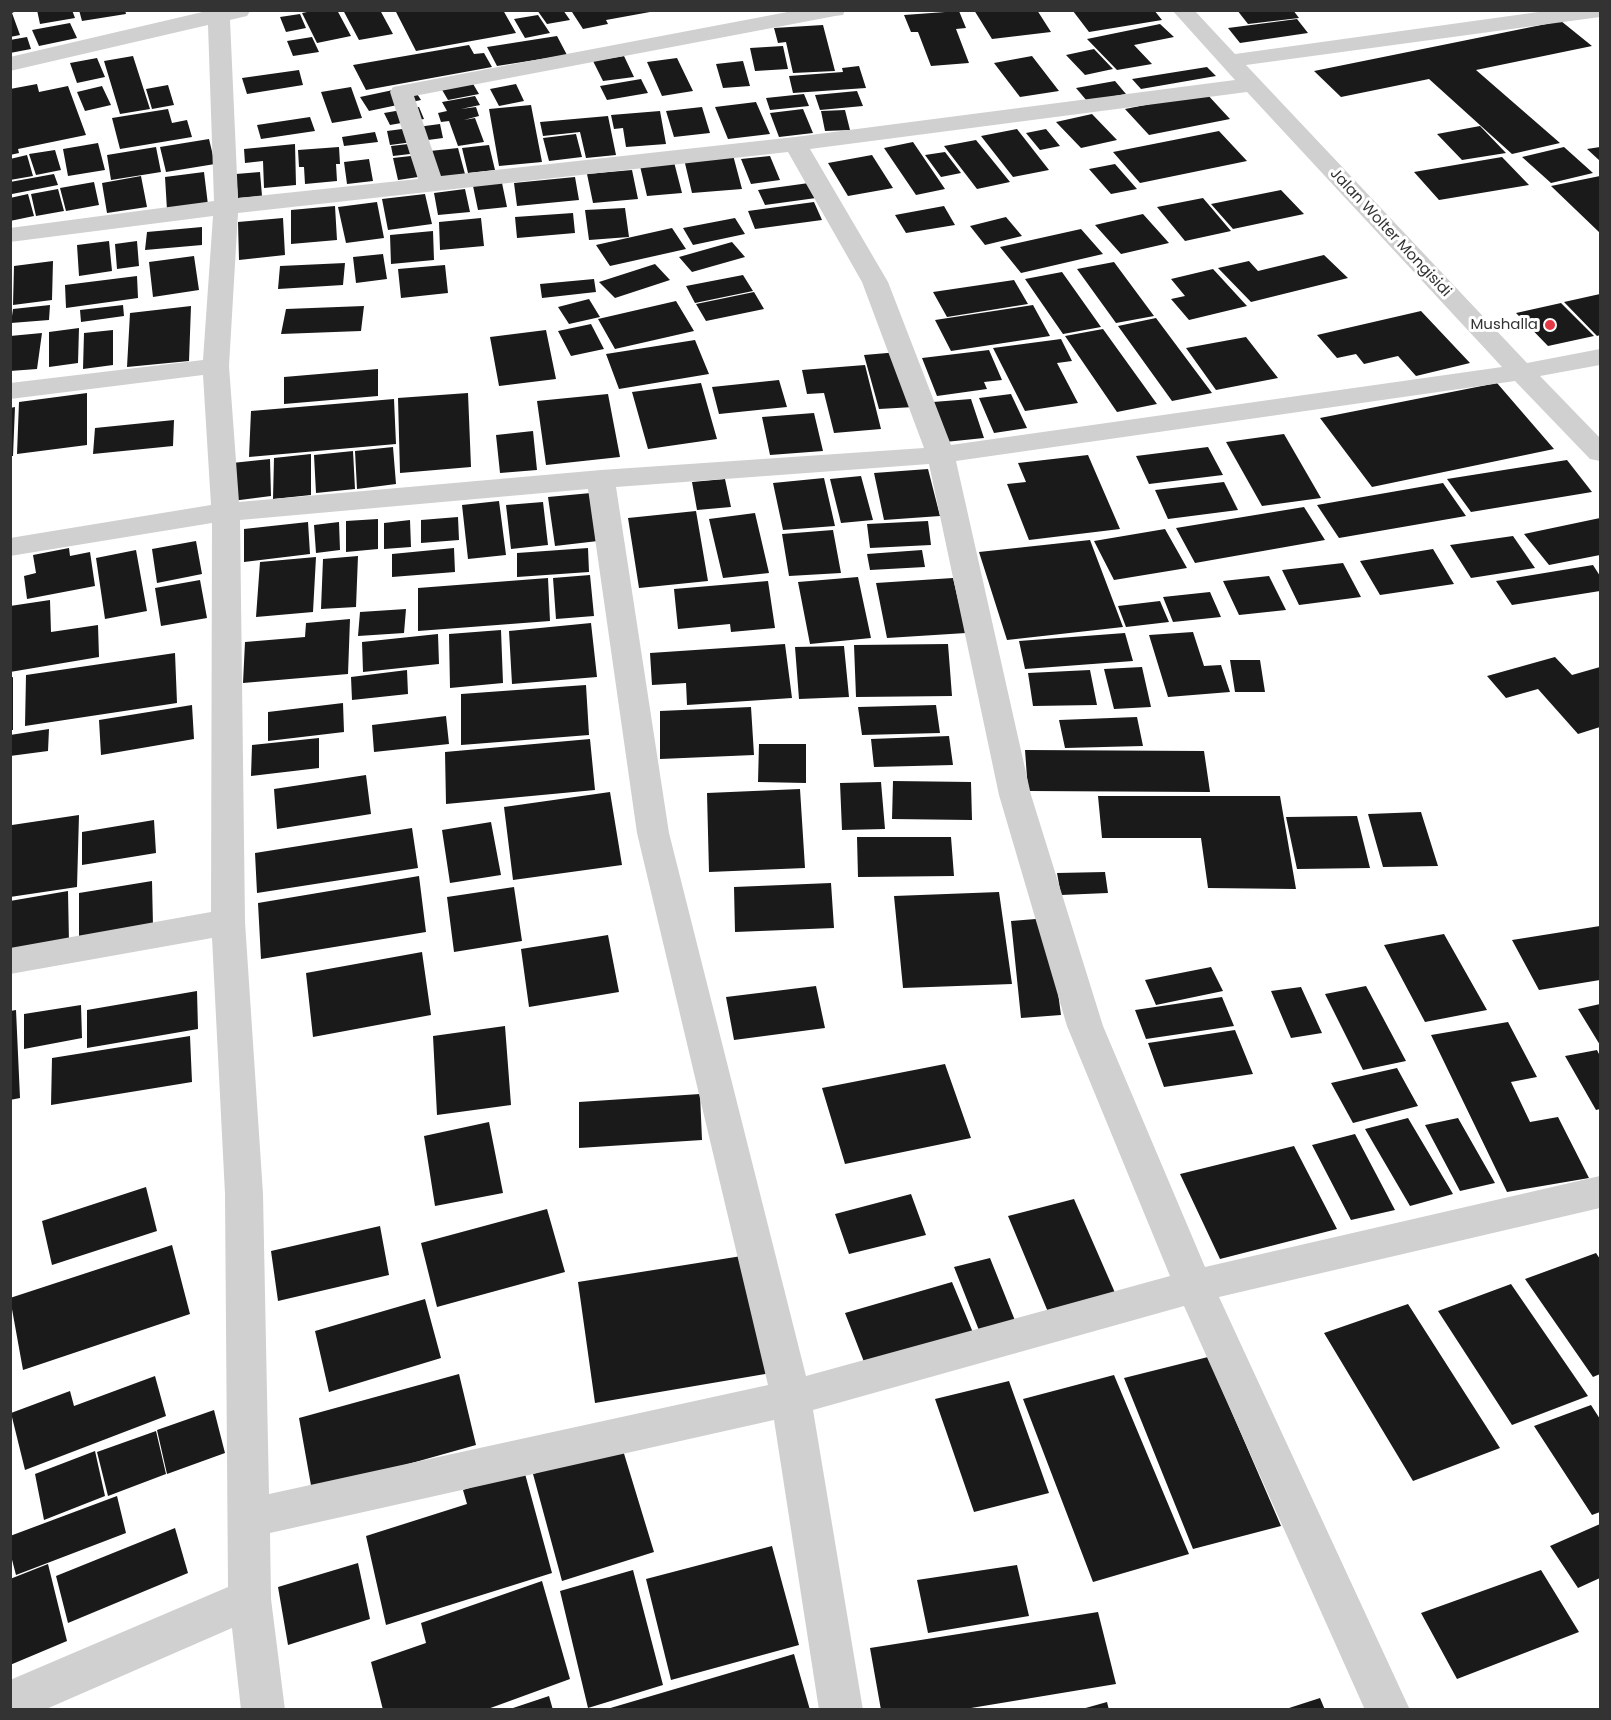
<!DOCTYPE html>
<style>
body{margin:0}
#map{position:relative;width:1611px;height:1720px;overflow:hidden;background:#fff;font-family:Poppins,sans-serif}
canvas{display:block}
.frame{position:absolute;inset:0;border:12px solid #333;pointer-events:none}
</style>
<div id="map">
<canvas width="1611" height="1720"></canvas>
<div class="frame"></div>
</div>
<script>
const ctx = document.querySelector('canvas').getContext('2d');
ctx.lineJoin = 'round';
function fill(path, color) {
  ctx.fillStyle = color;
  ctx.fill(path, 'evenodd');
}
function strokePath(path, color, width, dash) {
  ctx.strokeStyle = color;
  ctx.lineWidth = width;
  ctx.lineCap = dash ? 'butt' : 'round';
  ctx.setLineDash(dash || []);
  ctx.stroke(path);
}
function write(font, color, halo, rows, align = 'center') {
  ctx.font = font + ' Poppins,sans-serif';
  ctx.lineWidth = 6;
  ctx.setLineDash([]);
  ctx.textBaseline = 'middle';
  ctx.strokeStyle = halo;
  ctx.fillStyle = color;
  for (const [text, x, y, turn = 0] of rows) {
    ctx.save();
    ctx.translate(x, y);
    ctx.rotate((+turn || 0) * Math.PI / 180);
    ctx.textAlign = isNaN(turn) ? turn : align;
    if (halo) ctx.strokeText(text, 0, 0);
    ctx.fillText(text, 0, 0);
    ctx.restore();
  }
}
const building = new Path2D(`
 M10,10H18L12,13L20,35L10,37Z
 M37,10H72L75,18L40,24Z
 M79,10H125L126,14L82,21Z
 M317,10H337L351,36L317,43L302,13Z
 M343,10H380L393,34L359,40Z
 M395,10H503L516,33L416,51Z
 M537,10H563L570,20L547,24Z
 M578,10H648L650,12L606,20L608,24L583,29L572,12Z
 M974,10H1037L1051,32L992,39Z
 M1078,10H1154L1162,20L1089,32L1073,11Z
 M1237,10H1293L1299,18L1248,24Z
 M959,11L966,28L956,29L969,63L931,66L918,32H911L904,15Z
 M300,14L306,28L286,32L280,17Z
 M538,15L550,33L525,38L514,19Z
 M1297,19L1308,33L1240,43L1228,28Z
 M1561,21L1592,46L1476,70L1560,143L1512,154L1429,79L1341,97L1314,71Z
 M70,23L77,38L39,46L32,30Z
 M1160,24L1174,37L1134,45L1152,64L1117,70L1087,39Z
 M823,25L835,71L793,73L786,42L778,43L774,28Z
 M557,36L567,55L497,66L487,47Z
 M27,37L31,49L10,53V40Z
 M312,37L319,52L293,56L287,41Z
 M469,45L474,54L484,53L492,67L366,90L353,65Z
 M783,46L788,69L755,71L750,48Z
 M1094,49L1113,69L1085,75L1066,55Z
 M133,56L150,109L120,114L104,61Z
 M624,56L634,77L603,81L593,61Z
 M1032,56L1059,91L1020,97L994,63Z
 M97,58L105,77L77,83L70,63Z
 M677,58L693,91L662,96L647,62Z
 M743,61L750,86L723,88L716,64Z
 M859,66L866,88L793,93L789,76L843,72L842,68Z
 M1207,67L1216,76L1141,89L1132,79Z
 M299,70L303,85L247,94L242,78Z
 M469,77L479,94L448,100L438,83Z
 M641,79L648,93L607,100L600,86Z
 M1115,81L1126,94L1087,101L1076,88Z
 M37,84L39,92L68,86L86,135L18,149L19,153L10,155V89Z
 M516,84L524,101L499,106L490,89Z
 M168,85L174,105L152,109L146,89Z
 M102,86L111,105L85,111L77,92Z
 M412,86L421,100L369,111L360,97Z
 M351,87L362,118L332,123L321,92Z
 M857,91L863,106L820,110L815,95Z
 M1206,93L1230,119L1149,135L1125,109Z
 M804,94L809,106L770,110L766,98Z
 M475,96L480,105L461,109L476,107L479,116L464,120L475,118L484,142L458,146L449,121L441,122L438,113L447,111L442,102Z
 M756,102L770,134L728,139L715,107Z
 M531,105L542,162L499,166L489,109Z
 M419,107L424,119L390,125L384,113Z
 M702,107L710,133L674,137L666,111Z
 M168,109L172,123L187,120L192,137L120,149L112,118Z
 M803,109L813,133L779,137L770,113Z
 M845,110L850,130L825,131L821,111Z
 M660,111L666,144L626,147L623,128L614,129L611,115Z
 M1092,114L1117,140L1081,148L1056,122Z
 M608,116L616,155L586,158L580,132L543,136L540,122Z
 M310,117L315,131L261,139L257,125Z
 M440,124L443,138L390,145L387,131Z
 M1480,126L1506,153L1462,160L1437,134Z
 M1017,129L1049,170L1013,177L981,136Z
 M1046,129L1060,146L1040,150L1026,133Z
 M1219,131L1247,161L1140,183L1113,152Z
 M375,132L378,142L344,146L342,137Z
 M576,134L582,157L549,161L543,138Z
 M209,139L215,164L166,172L160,147Z
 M976,140L1010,182L977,189L944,146Z
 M426,142L427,152L393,156L391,146Z
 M913,142L945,189L916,195L884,148Z
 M98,143L105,170L68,176L63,149Z
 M295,144L296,185L264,188L263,161L245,163L244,149Z
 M489,145L495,170L468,173L462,148Z
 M156,147L161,172L111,180L107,155Z
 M339,147L340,164H336L337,181L305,184L304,167H299L298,150Z
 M1564,147L1593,173L1551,183L1522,157Z
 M1600,147V161L1587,149Z
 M458,148L465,174L436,178L430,151Z
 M55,150L61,170L36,175L29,154Z
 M945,152L961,173L941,177L925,155Z
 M27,155L33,176L10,180V159Z
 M420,155L425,176L398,180L393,158Z
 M733,155L742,189L692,193L684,159Z
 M872,155L893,188L848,196L828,163Z
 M770,156L780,180L751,184L741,159Z
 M1502,157L1529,185L1439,200L1414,172Z
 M369,159L373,181L347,184L344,162Z
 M674,162L682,193L647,196L640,166Z
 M1115,164L1137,189L1111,194L1089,169Z
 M632,170L638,199L593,203L587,174Z
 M204,172L208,205L167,210L165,177Z
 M260,172L262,196L238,198L236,174Z
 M54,174L58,185L12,194L10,182Z
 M141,176L147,207L107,213L102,183Z
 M1600,176V233L1551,186Z
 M575,177L579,200L517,206L514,183Z
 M94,182L99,205L66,211L60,188Z
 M502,183L507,207L478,210L473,186Z
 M809,183L816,198L765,205L758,190Z
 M58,189L64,211L36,216L31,194Z
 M465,189L470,212L438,215L434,193Z
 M1281,190L1304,214L1233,229L1211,204Z
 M28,194L34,216L10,221V198Z
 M425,194L432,224L388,230L382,199Z
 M1203,198L1231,231L1185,241L1157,207Z
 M377,202L384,238L346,243L338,207Z
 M814,202L822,220L755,229L748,211Z
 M335,206L337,240L291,244V210Z
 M944,206L955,225L906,233L895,215Z
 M625,208L629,237L589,240L585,210Z
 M573,213L575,233L517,238L515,217Z
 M1143,214L1169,243L1121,254L1095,225Z
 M1006,217L1022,236L985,245L970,226Z
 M283,218L285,255L239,260L238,222Z
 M481,218L484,246L440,250L439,222Z
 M735,218L745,234L693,245L683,228Z
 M202,227V245L145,250L147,232Z
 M672,228L686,249L610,266L596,245Z
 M1081,229L1103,254L1021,273L1000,247Z
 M433,231L434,260L391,264L390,235Z
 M109,241L112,271L79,276L77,245Z
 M137,241L139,266L117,269L115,244Z
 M732,242L745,257L692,272L679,257Z
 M383,254L387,279L356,283L353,257Z
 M1324,255L1348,278L1251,302L1218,268L1249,261L1258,271Z
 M194,256L199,290L153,297L149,262Z
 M53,261L52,300L13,305L14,266Z
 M1114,262L1154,316L1116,323L1077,269Z
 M345,263L343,285L278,289L280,266Z
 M655,264L670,280L615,298L599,282Z
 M445,265L448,293L401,298L398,269Z
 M1213,269L1247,306L1189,320L1171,299L1185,296L1171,279Z
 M1062,272L1101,327L1063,334L1025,279Z
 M743,275L753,291L695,303L686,286Z
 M137,276L138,298L66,308L65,285Z
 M594,279L596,292L542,298L540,284Z
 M1014,280L1028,304L947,317L933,292Z
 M754,292L764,309L706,321L696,304Z
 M1600,294V335L1597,336L1564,302Z
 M589,299L600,317L569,324L558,307Z
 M676,301L694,331L615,349L598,319Z
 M1561,303L1594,336L1548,346L1516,313Z
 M50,305L49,320L11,323L13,309Z
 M123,305L124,316L81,322L80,310Z
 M1033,305L1050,336L951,351L935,320Z
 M191,306L189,361L127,367L130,313Z
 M364,306L361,331L281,334L286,309Z
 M1421,311L1470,363L1416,376L1398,356L1364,364L1356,354L1337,358L1317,335Z
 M1156,318L1212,393L1172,401L1118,326Z
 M591,324L604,349L571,356L558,331Z
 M79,328L78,363L49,367V332Z
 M1103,329L1157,404L1117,412L1065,336Z
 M113,330V365L83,369L84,333Z
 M546,330L556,379L499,386L490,337Z
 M42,333L37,369L10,371V336Z
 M1246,337L1278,378L1216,390L1186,348Z
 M1061,339L1072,361L1057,363L1078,403L1025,411L993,348Z
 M695,340L709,374L619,389L606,354Z
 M989,350L1002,380L984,382L987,389L937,396L922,358Z
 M899,352L914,407L879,409L864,355Z
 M865,365L881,429L834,433L824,393L807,394L802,370Z
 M378,369V396L284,404V377Z
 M779,380L787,407L719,414L712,387Z
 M701,383L717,439L648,449L632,392Z
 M1497,383L1554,449L1372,487L1320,418Z
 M87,393V445L17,454L19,402Z
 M468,393L471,467L400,473L398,398Z
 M608,394L620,457L546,465L537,401Z
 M1011,394L1027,428L994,433L979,398Z
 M394,399L396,444L249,457L251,411Z
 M971,399L984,438L945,442L933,402Z
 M15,407L13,456H10V408Z
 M814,413L823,451L770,455L762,417Z
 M174,420L173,446L93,454L95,428Z
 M533,431L537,470L500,473L496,435Z
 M1284,434L1321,498L1262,506L1226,442Z
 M393,447L396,484L357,489L355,451Z
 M1208,447L1223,475L1149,484L1136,456Z
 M353,451L355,489L316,493L314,455Z
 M311,454V495L273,499L274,458Z
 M1088,455L1120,529L1029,540L1007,484L1026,482L1018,463Z
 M270,459L271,496L232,501V463Z
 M1567,460L1592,492L1471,512L1447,479Z
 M928,469L940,516L884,520L874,473Z
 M861,476L873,520L841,523L830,479Z
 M824,478L835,526L783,530L773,483Z
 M725,479L731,507L697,510L692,482Z
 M1224,482L1238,510L1168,519L1155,490Z
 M1443,483L1466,516L1339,538L1317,505Z
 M591,493L598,541L555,546L548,497Z
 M499,501L506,555L468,559L462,505Z
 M543,502L548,545L511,549L506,505Z
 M1304,507L1325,540L1195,563L1176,528Z
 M696,511L708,581L639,588L628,518Z
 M755,513L769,573L723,578L709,519Z
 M458,517L459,540L421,543V520Z
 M1600,518V555L1549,565L1524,534Z
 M378,519V549L346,552V521Z
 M410,520L411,547L384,549V523Z
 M928,521L931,545L870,548L867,524Z
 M308,522L310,554L244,562V529Z
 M339,522L340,550L316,553L314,525Z
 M1165,529L1187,568L1114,580L1094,541Z
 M833,530L841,573L789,576L782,534Z
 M1513,536L1535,568L1471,578L1450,545Z
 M1090,540L1123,627L1007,640L979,552Z
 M196,541L202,574L157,583L152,549Z
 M69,548L70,556L90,552L95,586L27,599L24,576L36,573L33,555Z
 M454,548L455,572L392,577V554Z
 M588,548L589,572L517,577V553Z
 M1433,549L1454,584L1380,595L1360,561Z
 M136,550L147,611L105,619L96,558Z
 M922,550L925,567L870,570L867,554Z
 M358,556L356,607L321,609L323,559Z
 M316,557L313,612L256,617L260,562Z
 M1343,563L1361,597L1299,605L1282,570Z
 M1593,565L1600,576V591L1512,605L1496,581Z
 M590,575L594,616L556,619L553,578Z
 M1269,576L1286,610L1239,615L1223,581Z
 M858,577L871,638L810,644L798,582Z
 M548,578L550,621L418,631V588Z
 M953,578L966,633L887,638L876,583Z
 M200,580L207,618L161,626L155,588Z
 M768,581L775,628L731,632L730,624L678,629L674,589Z
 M1210,592L1221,617L1173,622L1163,597Z
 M50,600L51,632L98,625L99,657L10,672V606Z
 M1160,601L1169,622L1126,627L1118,606Z
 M406,609L404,633L358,636L360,612Z
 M350,619L348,674L243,683L245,642L305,637L306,623Z
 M591,623L597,677L512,684L509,631Z
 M501,630L503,683L450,688L449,634Z
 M1193,632L1204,666L1221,665L1230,692L1168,697L1149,635Z
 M1125,633L1133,661L1025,669L1019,641Z
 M438,634L439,664L363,672L362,642Z
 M785,644L792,698L687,705L686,683L652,685L650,653Z
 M948,644L952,696L856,697L854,645Z
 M844,646L849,697L799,699L795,647Z
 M175,653L177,703L25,726L26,675Z
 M1555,657L1572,675L1600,667V727L1578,734L1538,689L1506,698L1487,676Z
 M1230,660H1260L1265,692H1235Z
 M1142,667L1151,707L1114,709L1104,669Z
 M407,670L408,694L352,700L351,677Z
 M1090,670L1097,705L1033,706L1028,673Z
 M13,677V730H10V678Z
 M586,685L589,735L461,745V694Z
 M343,703L344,732L268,741V712Z
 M192,705L194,739L101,755L99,720Z
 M936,705L940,733L862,735L858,707Z
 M751,707L754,755L660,759V711Z
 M446,716L449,744L374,752L372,725Z
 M1137,717L1143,746L1065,748L1059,720Z
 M49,729L48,751L10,756V735Z
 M949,736L953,765L874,767L871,739Z
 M319,738V768L251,776L252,745Z
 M590,739L595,790L446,804L445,752Z
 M759,744H806V783L758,782Z
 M1025,750L1204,751L1210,792L1028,791Z
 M366,775L371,814L277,829L274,789Z
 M893,781L971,782L972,820L892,819Z
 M881,782L885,829L842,830L840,783Z
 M800,789L805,868L709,872L707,793Z
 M610,792L622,865L513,880L504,807Z
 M1098,796H1280L1296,889L1208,888L1201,838H1102Z
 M1421,812L1438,866L1383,867L1368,814Z
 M79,815L77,887L10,897L12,825Z
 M1357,816L1370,868L1297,869L1286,817Z
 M154,820L156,853L82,865V832Z
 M491,822L501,875L450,883L442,830Z
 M412,828L418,868L257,893L255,853Z
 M857,837H951L954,876L858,877Z
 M1105,872L1108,893L1061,895L1057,873Z
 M419,876L426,932L261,959L258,903Z
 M152,881L153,926L79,938V893Z
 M831,883L834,928L735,932L734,887Z
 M514,887L522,941L454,952L447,897Z
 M68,891L69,943L10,953V901Z
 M999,892L1012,984L903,988L894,896Z
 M1048,918L1061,1015L1021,1018L1011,921Z
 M1600,926V980L1539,990L1512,940Z
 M1444,934L1487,1010L1425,1022L1384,945Z
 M608,935L619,992L529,1007L521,949Z
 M422,952L431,1015L313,1037L306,973Z
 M1211,967L1223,991L1156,1005L1145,980Z
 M816,986L825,1028L734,1040L726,997Z
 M1366,986L1406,1061L1363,1070L1325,994Z
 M1301,987L1322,1033L1291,1038L1271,991Z
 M197,991L198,1029L87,1048V1010Z
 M1222,997L1234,1026L1146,1039L1135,1010Z
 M1600,1004V1045L1578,1009Z
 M81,1005L82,1038L24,1049V1014Z
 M16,1010L20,1098L10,1100V1011Z
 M1508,1022L1537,1077L1511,1082L1530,1122L1558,1117L1589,1178L1507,1192L1431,1035Z
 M505,1026L511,1105L437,1115L433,1036Z
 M1235,1030L1253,1074L1164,1087L1148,1043Z
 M190,1036L192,1082L51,1105L52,1058Z
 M1597,1050L1600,1056V1109L1596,1110L1565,1056Z
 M945,1064L971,1138L845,1164L822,1088Z
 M1397,1068L1418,1106L1353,1123L1331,1083Z
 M700,1094L702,1140L579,1148V1102Z
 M1408,1118L1453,1194L1410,1206L1365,1129Z
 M1458,1118L1495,1183L1460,1191L1425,1125Z
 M489,1122L503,1193L435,1206L424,1136Z
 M1355,1134L1395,1210L1351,1220L1312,1145Z
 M1294,1146L1337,1229L1220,1259L1180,1174Z
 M146,1187L157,1231L52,1265L42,1221Z
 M911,1194L926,1235L849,1254L835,1214Z
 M1074,1199L1116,1295L1048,1312L1008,1216Z
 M547,1209L565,1272L437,1307L421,1243Z
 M380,1226L389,1275L278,1301L271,1251Z
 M172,1245L190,1314L23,1370L10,1298Z
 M1596,1253L1600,1259V1374L1593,1377L1525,1279Z
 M748,1255L771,1373L595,1403L578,1282Z
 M990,1258L1020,1333L984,1343L954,1267Z
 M952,1282L974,1335L866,1367L845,1313Z
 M1511,1284L1588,1396L1512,1425L1438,1311Z
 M425,1299L441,1358L329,1392L315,1331Z
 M1408,1304L1500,1448L1413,1481L1324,1333Z
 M1208,1357L1281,1526L1193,1549L1124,1378Z
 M459,1374L476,1445L312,1491L299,1418Z
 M1114,1375L1189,1554L1093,1582L1023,1399Z
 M155,1376L166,1416L25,1470L11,1413L70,1391L74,1406Z
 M1009,1381L1049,1493L974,1512L935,1399Z
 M1591,1405L1600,1419V1512L1592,1515L1534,1426Z
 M214,1410L225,1453L167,1474L157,1430Z
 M156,1431L166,1474L108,1496L97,1452Z
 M622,1447L654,1552L562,1581L533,1474Z
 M95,1451L105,1496L44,1520L35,1474Z
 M524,1470L552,1573L386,1625L366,1536L467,1504L463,1490Z
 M117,1496L126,1533L16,1575L10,1552V1536Z
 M1600,1524V1578L1578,1588L1550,1546Z
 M175,1528L188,1573L68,1623L56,1576Z
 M772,1546L799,1645L671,1680L646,1579Z
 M358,1563L370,1619L288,1645L278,1587Z
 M48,1564L67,1641L10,1665V1579Z
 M1017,1565L1029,1616L928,1633L917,1580Z
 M633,1570L663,1685L588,1708L560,1591Z
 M1541,1570L1579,1632L1457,1679L1421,1613Z
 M542,1581L570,1679L485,1710H383L371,1662L426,1643L421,1623Z
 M1098,1612L1116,1684L959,1710H881L870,1648Z
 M794,1654L810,1710H607V1709Z
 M549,1696L553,1710H510V1709Z
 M1320,1698L1325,1710H1286V1709Z
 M1107,1702L1109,1710H1082V1709Z`);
const minor = new Path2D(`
 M211,10L250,11L247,16L230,20L238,198L418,179L390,92L393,87L798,10H845L843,15L835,16L414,96L441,176L795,137L1235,80L1172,10H1194L1235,54L1553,10H1600V17L1246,65L1527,363L1600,349V365L1540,376L1600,438V461L1590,459L1515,381L956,461L1031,795L1103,1026L1205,1267L1600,1176V1208L1219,1297L1410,1710H1365L1184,1306L813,1410L863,1710H819L774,1420L270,1533L271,1599L285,1710H241L232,1628L44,1710H10V1680L228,1587L225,1194L212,938L10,974V948L211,912L212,523L10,556V538L211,505L203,375L10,399V383L203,360L213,216L10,242V228L214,201L208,25L10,71V57ZM1247,92L1502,367L951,445L888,282L810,149ZM788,152L862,282L924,448L601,470L239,502L229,366L238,213ZM929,464L999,795L1067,1026L1170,1276L806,1376L669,833L616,487ZM588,489L637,833L768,1385L269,1494L263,1194L245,922L240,520Z`);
const markers = [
 [1550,325,6,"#e63946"]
];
const farStreetnames = [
 ["Jalan Wolter Mongisidi",1390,233,47]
];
const farPoinames = [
 ["Mushalla",1538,325]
];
fill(building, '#1a1a1a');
fill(minor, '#d0d0d0');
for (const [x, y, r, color] of markers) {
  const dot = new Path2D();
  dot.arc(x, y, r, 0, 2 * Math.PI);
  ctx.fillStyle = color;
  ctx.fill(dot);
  strokePath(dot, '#fff', 2);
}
write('15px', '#333', '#fff', farStreetnames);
write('15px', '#333', '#fff', farPoinames, 'right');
</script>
